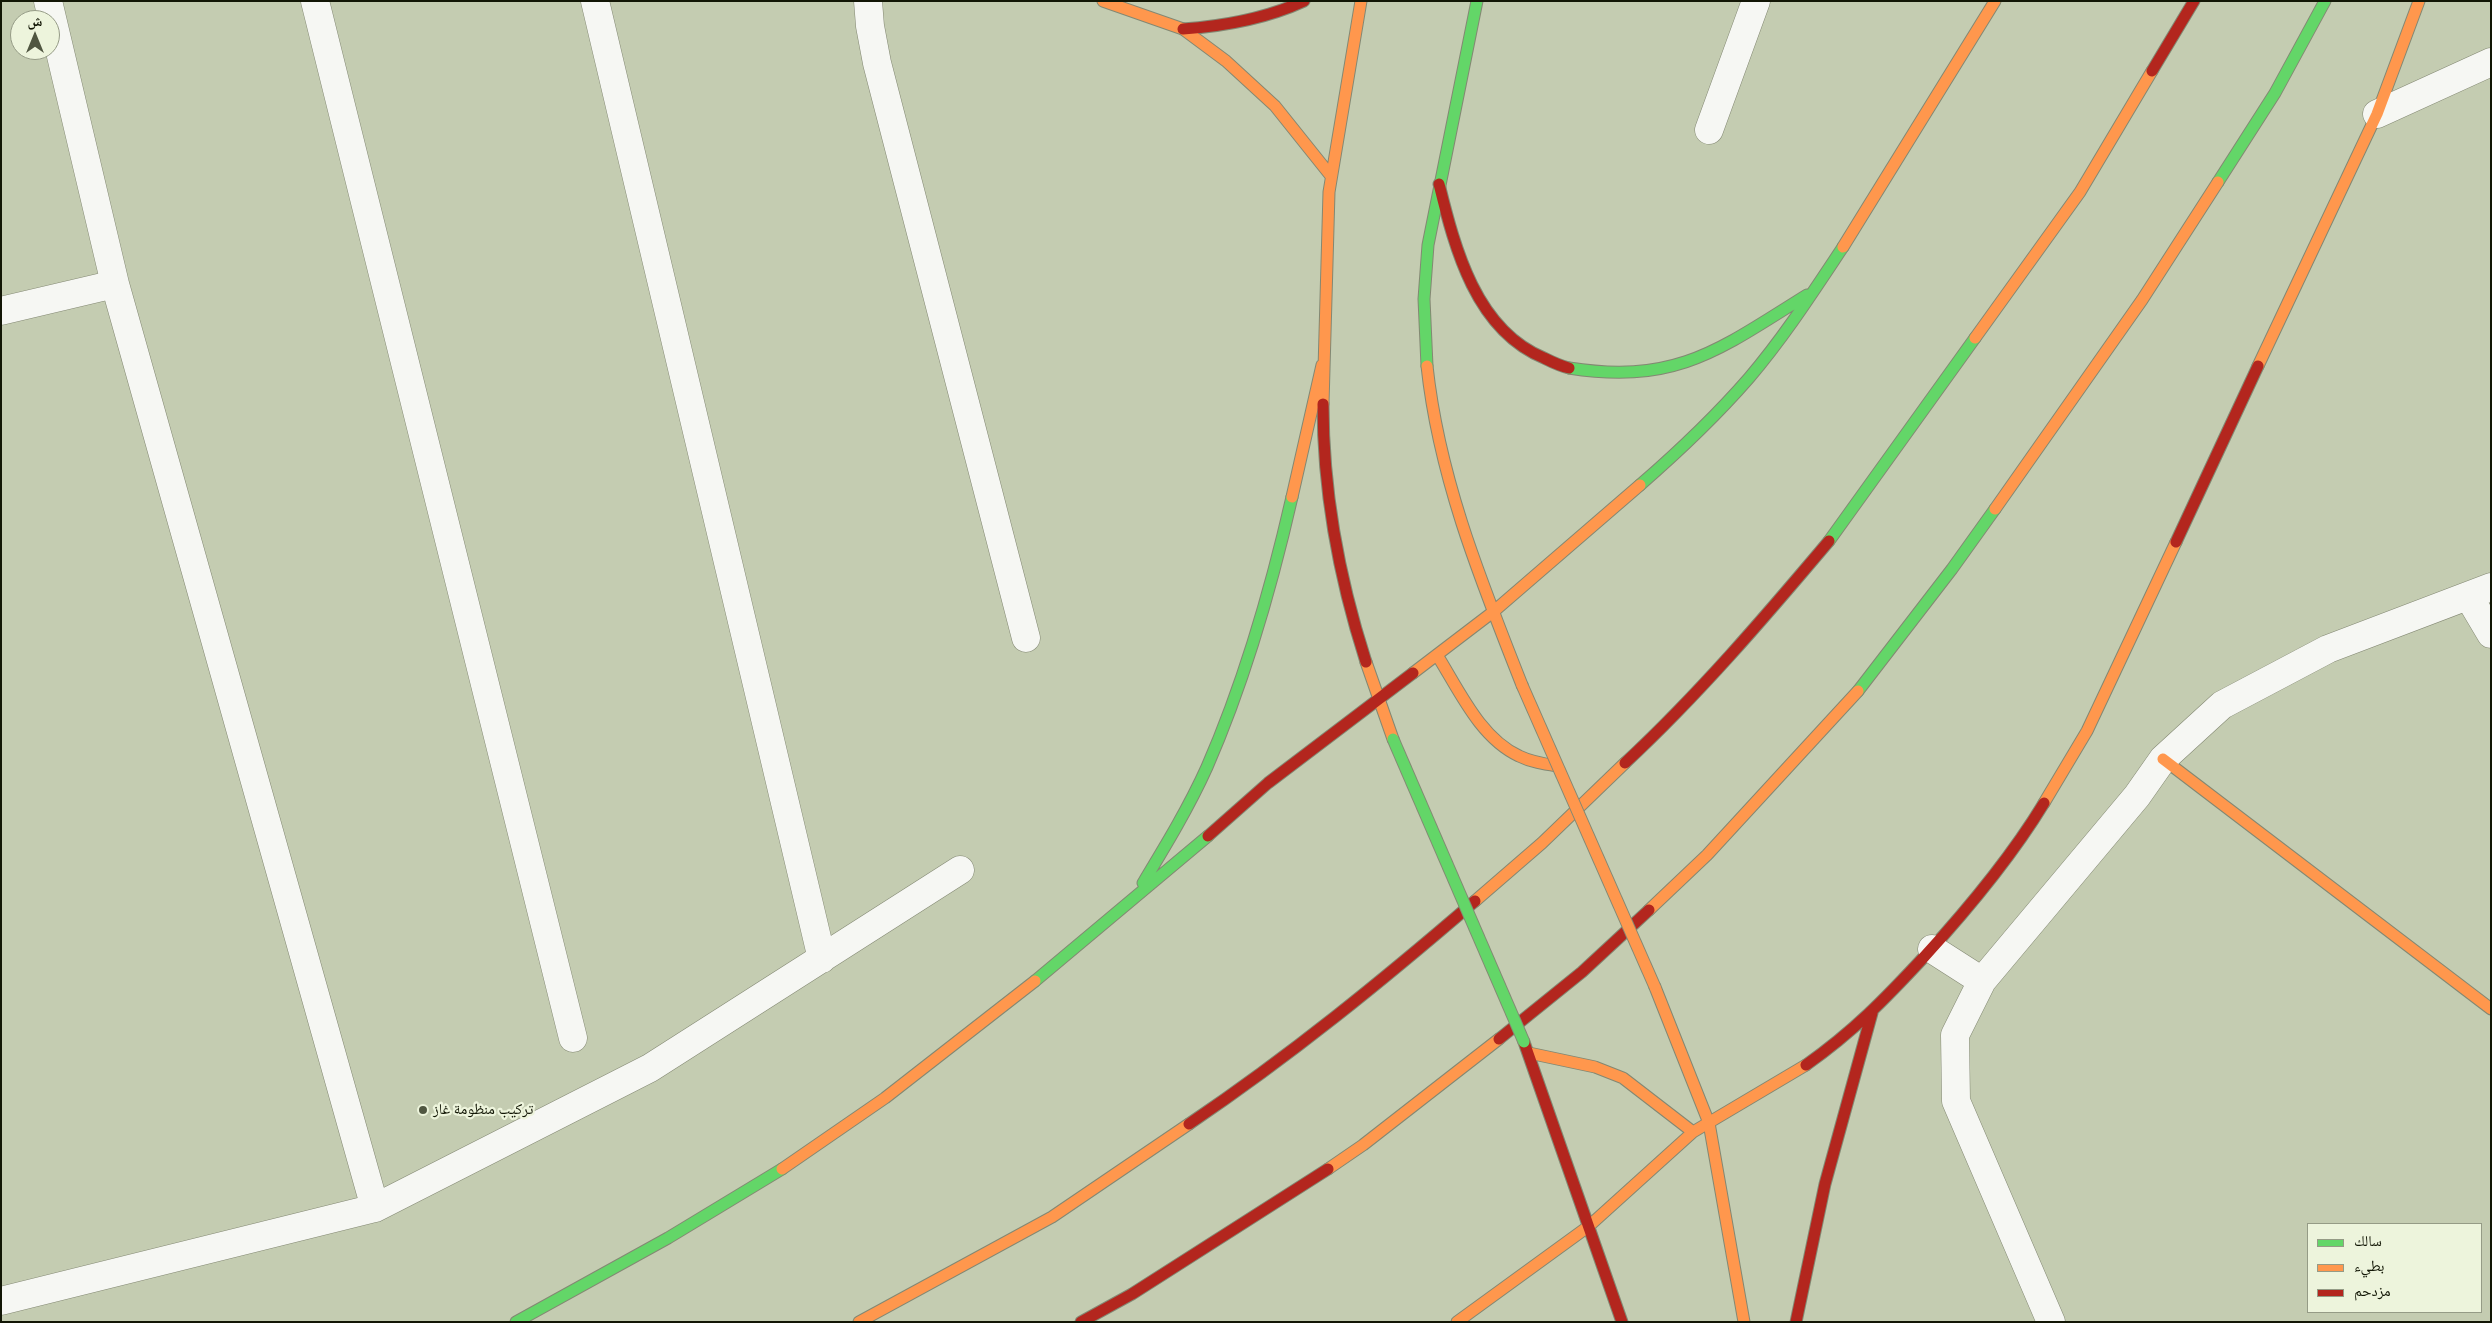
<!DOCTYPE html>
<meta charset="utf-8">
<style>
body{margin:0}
#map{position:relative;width:2492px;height:1323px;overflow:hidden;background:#c4ccb1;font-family:"IBM Plex Serif","Noto Naskh Arabic",serif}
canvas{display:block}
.frame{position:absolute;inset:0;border:2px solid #121605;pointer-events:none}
.legend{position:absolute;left:2307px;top:1223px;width:175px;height:90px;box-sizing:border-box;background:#edf4dc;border:1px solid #959b86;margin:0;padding:6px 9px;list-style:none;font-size:15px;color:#121605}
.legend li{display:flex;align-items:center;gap:10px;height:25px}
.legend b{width:25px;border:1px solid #959b86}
.north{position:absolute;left:10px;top:10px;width:50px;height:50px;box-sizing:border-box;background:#edf4dc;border:1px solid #959b86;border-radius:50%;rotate:0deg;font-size:14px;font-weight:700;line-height:20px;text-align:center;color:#121605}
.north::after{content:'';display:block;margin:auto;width:18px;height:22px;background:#505641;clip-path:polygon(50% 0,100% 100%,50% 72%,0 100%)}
</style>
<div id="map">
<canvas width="2492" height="1323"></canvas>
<div class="frame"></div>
<ul class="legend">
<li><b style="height:6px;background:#63d668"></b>سالك</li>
<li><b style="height:6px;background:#ff974d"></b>بطيء</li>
<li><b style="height:6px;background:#b3261e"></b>مزدحم</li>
</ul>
<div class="north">ش</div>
</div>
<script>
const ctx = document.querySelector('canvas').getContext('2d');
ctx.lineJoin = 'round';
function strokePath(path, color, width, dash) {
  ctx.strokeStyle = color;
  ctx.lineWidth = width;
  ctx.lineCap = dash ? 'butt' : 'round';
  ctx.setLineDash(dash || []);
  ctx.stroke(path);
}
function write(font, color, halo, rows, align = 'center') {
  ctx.font = font + ' "IBM Plex Serif","Noto Naskh Arabic",serif';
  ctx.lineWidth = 4.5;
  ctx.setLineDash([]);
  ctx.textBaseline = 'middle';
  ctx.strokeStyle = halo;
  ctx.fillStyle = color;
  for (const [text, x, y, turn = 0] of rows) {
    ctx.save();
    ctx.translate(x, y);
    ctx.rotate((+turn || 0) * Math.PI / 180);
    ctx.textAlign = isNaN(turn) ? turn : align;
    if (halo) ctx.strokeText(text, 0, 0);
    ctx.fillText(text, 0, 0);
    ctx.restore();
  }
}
const street = new Path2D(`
 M48,1L115,284L375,1208
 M315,1L573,1038
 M595,1L822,959
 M868,1L870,26L877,63L1026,638
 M2377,114L2491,62
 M1709,130L1756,1
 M1,311L115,284
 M2469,597L2491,634
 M1932,949L1982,981L1955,1035L1956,1101L2051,1322
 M1982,981L2137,796L2163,759L2222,705L2328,649L2491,587
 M1,1301L375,1208L650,1068L960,870`);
const fast = new Path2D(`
 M2218,182L2275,93L2325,1
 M1427,366L1424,299L1428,245L1477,1
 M1569,368C1677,385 1720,349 1807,295
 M1640,485C1678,452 1716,416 1749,378C1784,337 1813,292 1843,247
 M1829,541L1975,338
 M1858,691L1952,569L1995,509
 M1143,883C1166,845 1189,807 1207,767C1245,680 1271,589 1292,497
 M1035,981L1208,836
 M516,1322L668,1238L782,1169`);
const slow = new Path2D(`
 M1103,1L1183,29L1226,61L1275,106L1331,176
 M1843,247L1995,1
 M1975,338L2080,192L2152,71
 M1427,366C1439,478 1481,581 1522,685
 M2258,366L2377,114L2419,1
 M1323,404L1329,192L1361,1
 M1292,497L1322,365
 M1995,509L2142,300L2218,182
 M1437,655C1459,690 1480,738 1519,756C1531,762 1544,764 1557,766
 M1366,662L1393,739
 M1413,673L1493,612L1640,485
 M2163,759L2491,1009
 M2044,803L2087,731L2176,542
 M1475,901L1542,843L1625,763
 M1649,910L1707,855L1858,691
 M1655,987L1709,1123L1744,1322
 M1529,1053L1595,1067L1623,1078L1693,1132
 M782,1169L885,1098L1035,981
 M1328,1169L1363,1145L1499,1039
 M859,1322L1052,1217L1189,1124
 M1457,1322L1589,1226L1693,1132L1806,1065`);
const jam = new Path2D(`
 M1183,29C1225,26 1265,19 1304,1
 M2152,71L2194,1
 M1439,184C1455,249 1476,330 1544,358C1552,362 1560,366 1569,368
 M1323,404C1323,492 1339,578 1366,662
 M2176,542L2258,366
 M1625,763C1699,694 1764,618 1829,541
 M1208,836L1268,783L1413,673
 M1499,1039L1582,972L1649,910
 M1524,1042L1622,1322
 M1806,1065C1854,1031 1885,999 1924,957C1968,909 2010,859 2044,803
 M1189,1124C1291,1055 1382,981 1475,901
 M1081,1322L1132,1294L1328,1169
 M1796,1322L1825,1184L1872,1013`);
const fastBridge = new Path2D(`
 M1393,739L1524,1042`);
const slowBridge = new Path2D(`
 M1522,685L1655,987`);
const markers = [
 [423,1110,5,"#505641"]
];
const poiNames = [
 ["تركيب منظومة غاز",433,1110]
];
strokePath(street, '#838873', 29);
strokePath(fast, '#838873', 13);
strokePath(slow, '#838873', 13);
strokePath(jam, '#838873', 13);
strokePath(street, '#f6f7f3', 28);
strokePath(fast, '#63d668', 11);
strokePath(slow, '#ff974d', 11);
strokePath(jam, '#b3261e', 11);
strokePath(fastBridge, '#838873', 13, []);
strokePath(slowBridge, '#838873', 13, []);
strokePath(fastBridge, '#63d668', 11);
strokePath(slowBridge, '#ff974d', 11);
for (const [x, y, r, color] of markers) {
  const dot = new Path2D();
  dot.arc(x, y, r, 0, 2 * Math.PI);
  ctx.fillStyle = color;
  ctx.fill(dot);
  strokePath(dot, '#edf4dc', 2);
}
write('15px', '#121605', '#edf4dc', poiNames, 'left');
</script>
